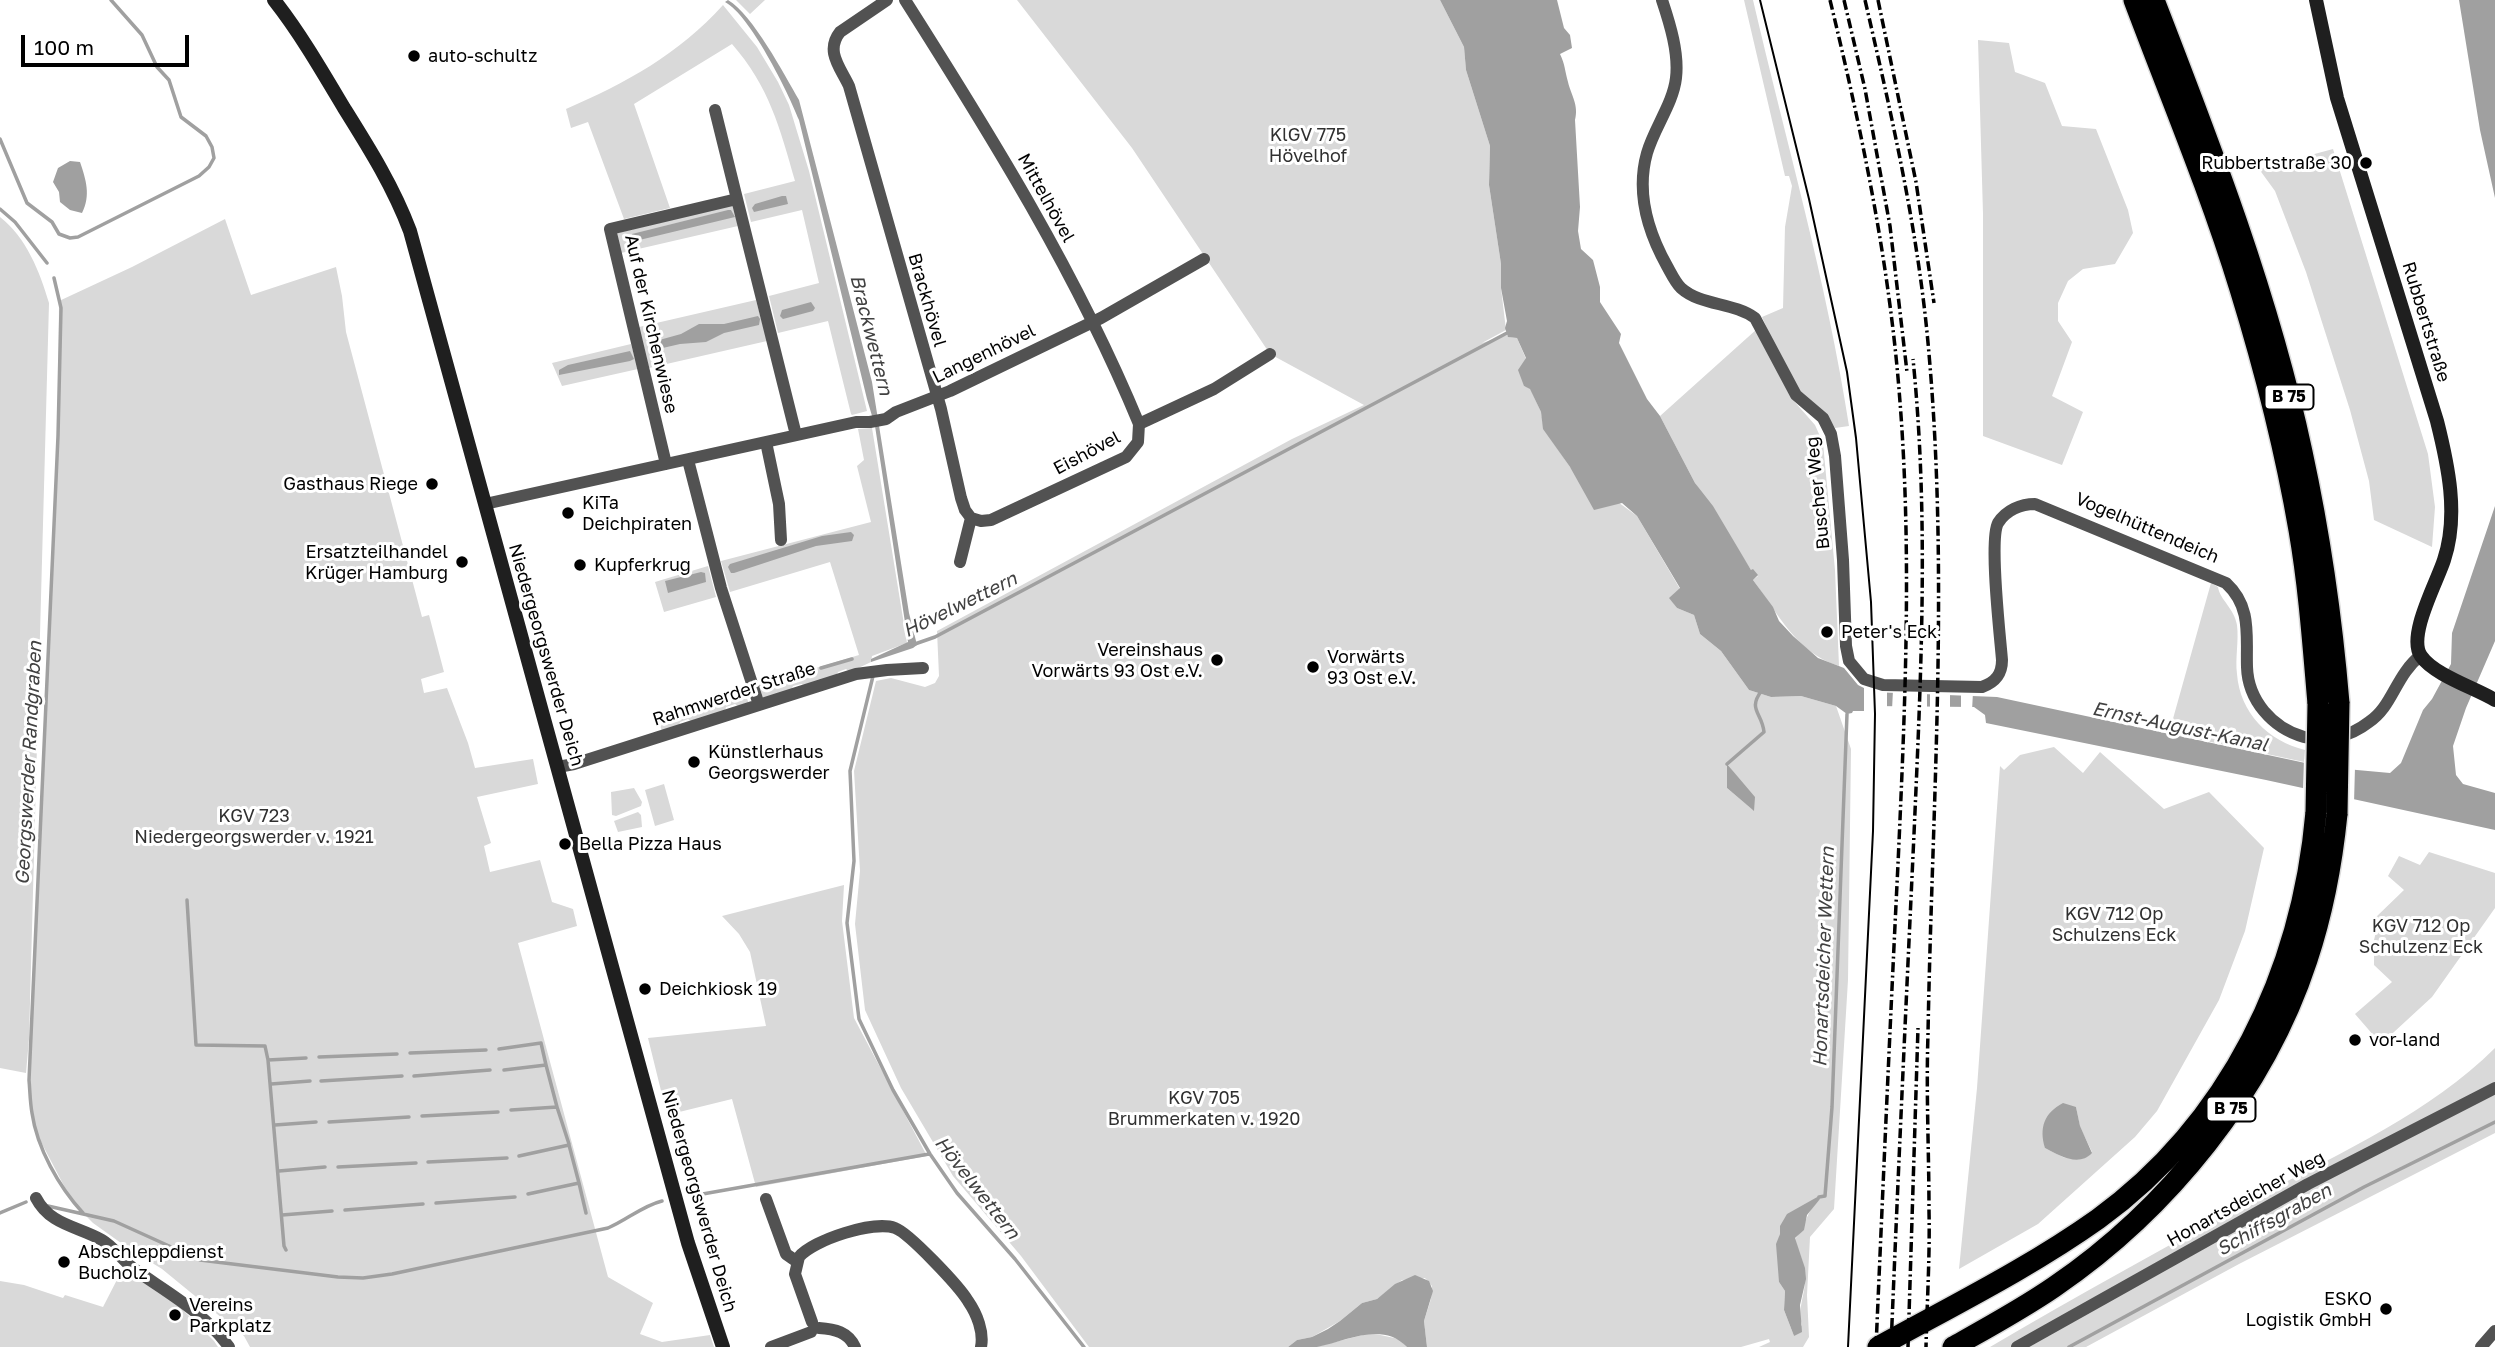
<!DOCTYPE html>
<meta charset="utf-8">
<style>
body{margin:0}
#map{position:relative;width:2495px;height:1347px;overflow:hidden;background:#fff;font-family:"Golos Text",sans-serif}
canvas{display:block}
.scale{position:absolute;left:21px;top:35px;width:168px;height:32px;box-sizing:border-box;border:4px solid #000;border-top:0;padding-left:9px;font-size:21px;line-height:24px;white-space:nowrap;color:#000;-webkit-text-stroke:5px #fff;paint-order:stroke}
</style>
<div id="map">
<canvas width="2495" height="1347"></canvas>
<div class="scale">100 m</div>
</div>
<script>
const ctx = document.querySelector('canvas').getContext('2d');
ctx.lineJoin = 'round';
function fill(path, color) {
  ctx.fillStyle = color;
  ctx.fill(path, 'evenodd');
}
function strokePath(path, color, width, dash) {
  ctx.strokeStyle = color;
  ctx.lineWidth = width;
  ctx.lineCap = dash ? 'butt' : 'round';
  ctx.setLineDash(dash || []);
  ctx.stroke(path);
}
function write(font, color, halo, rows, align = 'center') {
  ctx.font = font + ' "Golos Text",sans-serif';
  ctx.lineWidth = 6;
  ctx.setLineDash([]);
  ctx.textBaseline = 'middle';
  ctx.strokeStyle = halo;
  ctx.fillStyle = color;
  for (const [text, x, y, turn = 0] of rows) {
    ctx.save();
    ctx.translate(x, y);
    ctx.rotate((+turn || 0) * Math.PI / 180);
    ctx.textAlign = isNaN(turn) ? turn : align;
    if (halo) ctx.strokeText(text, 0, 0);
    ctx.fillText(text, 0, 0);
    ctx.restore();
  }
}
const green = new Path2D(`
 M736,0H765L750,14Z
 M1017,0H1440L1464,47L1466,70L1490,146L1489,185L1501,264V288L1506,330L1482,343L1507,335L1509,337L1517,338L1526,359L1524,386L1530,388L1541,412L1544,429L1570,467L1637,516L1680,589L1670,598L1677,608L1694,615L1700,634L1721,651L1749,690L1771,697L1801,696L1836,706L1851,749L1848,980L1834,1209L1810,1237L1807,1295L1809,1337L1803,1347H1759L1770,1342L1769,1339L1741,1347H1427L1424,1321L1431,1299L1432,1286L1425,1278L1402,1280L1377,1299L1362,1303L1340,1321L1312,1337L1297,1340L1288,1347H1089L1021,1256L953,1176L901,1088L865,1010L855,924L860,871L854,771L876,681L891,678L925,687L935,683L939,676L937,631L1292,439L1364,405L1270,354L1132,148ZM1728,765L1741,782L1753,810L1727,788ZM1819,1196L1820,1199C1806,1210 1806,1228 1795,1239C1798,1251 1805,1263 1805,1276C1806,1294 1797,1307 1802,1325L1794,1336L1784,1310L1785,1291L1779,1282V1239L1780,1234Z
 M1744,0H1753C1786,142 1827,282 1849,426L1835,428L1830,420L1795,389L1762,317L1783,308L1785,227L1792,186L1789,176H1785Z
 M723,5L757,47L778,82L789,105L809,171L867,411L852,415L851,414L828,321L778,333L769,296L819,283L802,210L751,222L744,194L795,181C780,128 769,86 732,44L634,104L670,208L624,219L588,122L571,128L566,109C626,83 679,54 723,5Z
 M1978,40L2009,43L2015,72L2045,83L2062,126L2096,129L2128,210L2133,233L2115,264L2083,269L2068,281L2058,303V321L2072,342L2052,396L2083,412L2062,465L1983,436V214Z
 M2333,149L2428,454L2435,507L2432,547L2374,520L2369,481L2350,410L2306,272L2275,191L2259,169Z
 M733,205L738,226L621,253L617,233Z
 M0,217C26,237 40,272 49,303L29,1039L26,1073L0,1068Z
 M225,219L251,295L336,267L342,296L346,332L422,617L429,615L444,672L421,679L424,693L447,688L468,743L475,768L533,759L538,784L477,797L491,843L484,846L490,872L540,860L552,902L573,909L577,926L518,943L608,1277L653,1303L640,1334L662,1342L710,1335L714,1347H250L244,1336L162,1269L128,1248L93,1223L73,1203L40,1140L32,1115L29,1080L58,436L59,301L132,267Z
 M756,300L767,341L649,368L639,327Z
 M1757,329L1793,400L1815,425L1823,443L1835,570L1839,666C1796,653 1778,613 1753,580L1758,576L1751,570L1695,483L1660,416Z
 M631,344L638,369L562,386L552,363Z
 M872,428L907,643L872,656L871,662L850,672L846,669L838,672L836,676L807,686L801,684L793,686L791,691L763,698L759,685L859,655L830,562L730,592L721,561L871,522L857,466L864,460L858,429Z
 M708,566L716,597L664,612L655,582Z
 M2211,583L2218,587C2220,600 2234,608 2237,625C2239,641 2235,658 2237,674C2240,713 2268,741 2305,750L2304,762L2169,733Z
 M744,690L749,704L739,707L735,704L726,707L725,711L692,722L688,719L680,722L679,726L662,731L657,717Z
 M2054,747L2083,773L2100,752L2164,809L2209,792L2264,848L2245,931L2219,1000L2157,1111L2135,1137L2038,1224L1959,1269L1977,1088L2000,766L2004,770L2020,755ZM2076,1107L2080,1127L2092,1152L2065,1158L2045,1148Z
 M664,784L674,820L655,826L645,790Z
 M634,788L642,802L641,806L616,816L612,815L611,792Z
 M638,812L641,815L642,827L618,832L614,821Z
 M2429,852L2495,873V908L2432,997L2381,1044L2355,1014L2392,982L2374,965V940L2378,924L2375,918L2404,890L2388,876L2399,856L2420,865Z
 M844,885L842,921L854,1018L927,1156L756,1187L732,1099L667,1115L648,1038L766,1026L750,952L739,934L722,916Z
 M2495,1048V1133L2239,1264L2086,1347H1990C2080,1294 2171,1244 2263,1194C2344,1151 2429,1113 2495,1048Z
 M122,1270L171,1298L214,1341L218,1347H0V1281L24,1285L63,1298L65,1295L103,1307Z
 M1371,1333L1399,1339L1407,1347H1315Z`);
const water = new Path2D(`
 M728,0C753,15 784,74 799,100L872,382L909,613L917,645L913,648L871,662V659L908,642L875,426L867,399L799,120C788,92 750,15 725,2Z
 M1440,0H1557L1564,28L1570,35L1572,48L1560,54C1565,64 1565,72 1568,82C1571,95 1579,105 1575,120L1580,207L1578,231L1581,249L1593,260L1600,287V302L1621,334L1619,343L1647,399L1660,416L1695,483L1713,506L1751,570L1753,569L1758,575L1753,580L1773,607L1779,621L1793,636L1818,658L1844,668L1858,685L1872,692L1997,697L2324,767L2390,773L2401,763L2423,710L2432,699L2451,664L2452,633L2495,506V641L2466,708L2453,746L2456,775L2463,784L2495,793V830L2266,780L1986,723L1985,715L1974,707L1870,706L1869,711H1853L1852,713L1847,714L1836,706L1801,696L1771,697L1749,690L1721,651L1700,634L1694,615L1677,608L1669,598L1680,588L1637,516L1622,503L1594,510L1570,467L1543,429L1541,412L1530,389L1524,386L1518,370L1526,358L1517,338L1508,337L1505,328L1507,321L1501,288V264L1489,185L1490,146L1466,70L1464,47Z
 M2459,0H2495V198L2480,130Z
 M70,161L80,162C86,180 91,195 82,213L70,210L60,202L59,192L53,182L58,168Z
 M782,196H786L788,204L754,212L752,208L755,204Z
 M728,210H731L735,217L631,242L632,234Z
 M811,302L815,308L813,311L783,319L780,316L782,310Z
 M758,316L760,319L759,325L724,333L706,342L680,344L654,350L650,347L652,342L681,334L699,324H724Z
 M630,351L634,359L630,361L559,375V370L568,365Z
 M851,532L854,535L852,541L816,546L734,573H731L728,567L730,564L822,536Z
 M701,572L705,573L706,582L668,593L665,581Z
 M1727,764L1755,797L1754,811L1727,788Z
 M2063,1103L2076,1107L2080,1126L2092,1153C2079,1167 2060,1156 2045,1148C2039,1128 2044,1113 2063,1103Z
 M1819,1196L1820,1199L1807,1215L1804,1230L1795,1238L1805,1268L1806,1279L1800,1305L1802,1332L1794,1336L1784,1310L1785,1291L1779,1282L1776,1244L1780,1234V1226L1787,1214Z
 M1415,1275L1429,1281L1433,1291L1424,1321L1427,1347H1407C1382,1321 1347,1341 1317,1347C1308,1347 1297,1347 1288,1347L1297,1340L1312,1337L1328,1329L1340,1321L1362,1303L1377,1299L1395,1284Z`);
const pier = new Path2D(`
 M1864,683L1873,689L1887,690V710H1873L1871,714H1864Z
 M1893,690L1927,691V709L1892,710Z
 M1930,691L1950,692V710L1930,709Z
 M1961,692H1973L1972,711L1961,710Z
 M2304,759L2355,767L2354,803L2303,791Z`);
const stream = new Path2D(`
 M0,139L27,203L52,222L59,234L70,238L78,237L199,176L209,167L214,158L212,147L206,136L181,117L169,80L157,67L142,35L111,0
 M0,209L15,222L47,263
 M54,278L61,308L58,436L29,1080C30,1091 30,1102 32,1113C37,1148 59,1187 83,1213
 M912,645L935,637L1507,333
 M821,668L852,659
 M873,676L850,771L854,861L847,923L859,1019L893,1090L930,1154L957,1193L1015,1259L1084,1347
 M761,686L808,672
 M712,701L743,692
 M669,714L699,705
 M1727,764L1764,732C1762,712 1747,710 1762,690
 M187,900L196,1045L265,1046L268,1060L284,1246L286,1250
 M499,1049L541,1043L546,1065
 M410,1053L486,1050
 M319,1057L397,1054
 M268,1060L306,1058
 M504,1070L546,1065L557,1107
 M414,1076L490,1070
 M321,1081L402,1076
 M271,1084L310,1081
 M511,1110L557,1107L569,1144
 M422,1116L498,1112
 M329,1122L409,1117
 M275,1125L316,1122
 M519,1156L569,1145L579,1183
 M428,1162L507,1158
 M338,1167L416,1163
 M279,1171L325,1167
 M528,1194L579,1183L586,1213
 M697,1195L929,1154
 M1819,1197L1825,1196L1832,1107L1847,714
 M436,1203L515,1197
 M48,1206L114,1221L200,1260L338,1277L363,1278L392,1274L608,1228C627,1220 642,1206 662,1201
 M345,1210L423,1204
 M0,1213L26,1202
 M282,1215L332,1211
 M2069,1347L2364,1187L2495,1122`);
const street = new Path2D(`
 M887,0L840,32C825,51 840,67 849,86L941,409L961,498L965,510L971,518
 M905,0C992,137 1077,274 1139,424
 M1662,0C1670,24 1679,53 1676,78C1673,104 1654,128 1647,153C1636,192 1648,232 1667,266C1671,273 1675,282 1681,288C1701,306 1733,302 1755,318L1796,395L1823,418L1831,434L1835,456L1843,560L1846,646L1849,661L1864,679L1883,685L1982,687C1996,682 2002,674 2002,660C2000,635 1989,540 1998,523C2006,510 2021,504 2035,504L2226,583C2252,607 2246,635 2247,667C2248,700 2272,728 2304,737C2326,743 2351,736 2369,722C2393,706 2395,676 2421,655
 M715,110L737,199
 M766,442L779,504L781,540
 M688,460L721,588L759,705
 M666,464L610,229L737,199L796,435
 M485,504L856,422H870L886,419L896,412L950,391L1101,318L1204,259
 M971,518L981,521L991,520L1126,457L1138,442L1139,424L1214,389L1270,354
 M960,562L971,518
 M558,767L574,764L856,674L887,670L923,668
 M36,1198C50,1225 77,1226 102,1240C114,1247 122,1260 134,1269C168,1293 204,1312 229,1347
 M766,1199L786,1254L796,1261
 M812,1322L795,1274L799,1257C813,1240 874,1220 895,1228C909,1233 959,1286 968,1301C977,1314 984,1332 981,1347
 M819,1328C835,1329 848,1332 855,1347
 M771,1347L811,1332
 M2017,1347L2308,1184L2495,1088
 M2481,1347L2495,1331`);
const secondary = new Path2D(`
 M274,0C300,33 322,71 344,108C369,148 393,186 410,231L688,1243L723,1347
 M2316,0L2337,98L2437,421C2448,465 2459,515 2444,560C2437,582 2407,636 2421,656C2434,675 2475,688 2495,700`);
const highway = new Path2D(`
 M2134,0C2170,96 2210,191 2240,289C2264,367 2285,449 2299,530C2309,588 2313,646 2318,704
 M2154,0C2211,147 2269,297 2302,452C2320,535 2332,619 2339,703
 M1878,1347C1952,1306 2029,1268 2098,1219C2230,1123 2302,973 2316,812
 M1953,1347C1987,1328 2022,1309 2054,1287C2167,1210 2264,1091 2307,960C2323,912 2332,864 2337,814`);
const tram = new Path2D(`
 M1760,0L1809,199L1847,372L1856,438L1871,602L1875,714L1873,831L1848,1347`);
const rail = new Path2D(`
 M1830,0C1862,132 1890,266 1900,402C1912,556 1905,710 1898,864C1890,1025 1883,1186 1876,1347
 M1844,0L1865,89L1890,226L1907,372
 M1865,0C1892,117 1919,234 1929,354C1949,580 1932,808 1928,1034C1926,1093 1929,1152 1929,1211C1930,1256 1927,1302 1926,1347
 M1878,0L1916,182L1934,303
 M1891,1347C1898,1176 1906,1005 1914,834C1921,676 1929,517 1913,359
 M1908,1347L1918,1028`);
const highwayBridge = new Path2D(`
 M2316,812L2318,704
 M2337,814L2339,703`);
const markers = [
 [414,56,7,"#000"],
 [2366,163,7,"#000"],
 [432,484,7,"#000"],
 [568,513,7,"#000"],
 [462,562,7,"#000"],
 [580,565,7,"#000"],
 [1827,632,7,"#000"],
 [1217,660,7,"#000"],
 [1313,667,7,"#000"],
 [694,762,7,"#000"],
 [565,844,7,"#000"],
 [645,989,7,"#000"],
 [2355,1040,7,"#000"],
 [64,1262,7,"#000"],
 [2386,1309,7,"#000"],
 [175,1315,7,"#000"]
];
const shields = [
 [2289,397,49],
 [2231,1109,49]
];
const shieldNames = [
 ["B 75",2289,397],
 ["B 75",2231,1109]
];
const poiNames = [
 ["auto-schultz",428,56],
 ["Rubbertstraße 30",2352,163,"right"],
 ["Gasthaus Riege",418,484,"right"],
 ["KiTa",582,503],
 ["Deichpiraten",582,524],
 ["Ersatzteilhandel",448,552,"right"],
 ["Krüger Hamburg",448,573,"right"],
 ["Kupferkrug",594,565],
 ["Peter's Eck",1841,632],
 ["Vereinshaus",1203,650,"right"],
 ["Vorwärts 93 Ost e.V.",1203,671,"right"],
 ["Vorwärts",1327,657],
 ["93 Ost e.V.",1327,678],
 ["Künstlerhaus",708,752],
 ["Georgswerder",708,773],
 ["Bella Pizza Haus",579,844],
 ["Deichkiosk 19",659,989],
 ["vor-land",2369,1040],
 ["Abschleppdienst",78,1252],
 ["Bucholz",78,1273],
 ["ESKO",2372,1299,"right"],
 ["Logistik GmbH",2372,1320,"right"],
 ["Vereins",189,1305],
 ["Parkplatz",189,1326]
];
const parkNames = [
 ["KlGV 775",1308,135],
 ["Hövelhof",1308,156],
 ["KGV 723",254,816],
 ["Niedergeorgswerder v. 1921",254,837],
 ["KGV 712 Op",2114,914],
 ["Schulzens Eck",2114,935],
 ["KGV 712 Op",2421,926],
 ["Schulzenz Eck",2421,947],
 ["KGV 705",1204,1098],
 ["Brummerkaten v. 1920",1204,1119]
];
const streetNames = [
 ["Mittelhövel",1046,198,61],
 ["Brackhövel",927,300,74],
 ["Rubbertstraße",2426,322,73],
 ["Auf der Kirchenwiese",651,324,77],
 ["Langenhövel",984,354,-26],
 ["Eishövel",1087,453,-28],
 ["Buscher Weg",1818,493,-96],
 ["Vogelhüttendeich",2147,528,23],
 ["Niedergeorgswerder Deich",546,655,74],
 ["Rahmwerder Straße",734,694,-18],
 ["Honartsdeicher Weg",2246,1199,-29],
 ["Niedergeorgswerder Deich",699,1201,74]
];
const waterNames = [
 ["Brackwettern",871,335,76],
 ["Hövelwettern",960,605,-26],
 ["Ernst-August-Kanal",2180,727,12],
 ["Georgswerder Randgraben",29,763,-87],
 ["Honartsdeicher Wettern",1824,957,-88],
 ["Hövelwettern",977,1188,52],
 ["Schiffsgraben",2274,1220,-29]
];
fill(green, '#d9d9d9');
fill(water, '#a0a0a0');
fill(pier, '#fff');
strokePath(stream, '#a0a0a0', 3.5);
strokePath(highway, '#dbdbdb', 24);
strokePath(street, '#525252', 12);
strokePath(secondary, '#1f1f1f', 14);
strokePath(highway, '#000', 21);
strokePath(tram, '#000', 2);
strokePath(rail, '#000', 3.5, [10, 3.5, 2, 3.5]);
strokePath(highwayBridge, '#dbdbdb', 24, []);
strokePath(highwayBridge, '#000', 21);
for (const [x, y, r, color] of markers) {
  const dot = new Path2D();
  dot.arc(x, y, r, 0, 2 * Math.PI);
  ctx.fillStyle = color;
  ctx.fill(dot);
  strokePath(dot, '#fff', 2.5);
}
for (const [x, y, w] of shields) {
  const box = new Path2D();
  box.roundRect(x - w / 2, y - 12.5, w, 25, 5);
  ctx.fillStyle = '#fff';
  ctx.fill(box);
  strokePath(box, '#000', 2);
}
write('bold 16px', '#000', null, shieldNames);
write('18px', '#000', '#fff', poiNames, 'left');
write('18px', '#303030', '#fff', parkNames);
write('18px', '#000', '#fff', streetNames);
write('italic 19px', '#414141', '#fff', waterNames);
</script>
